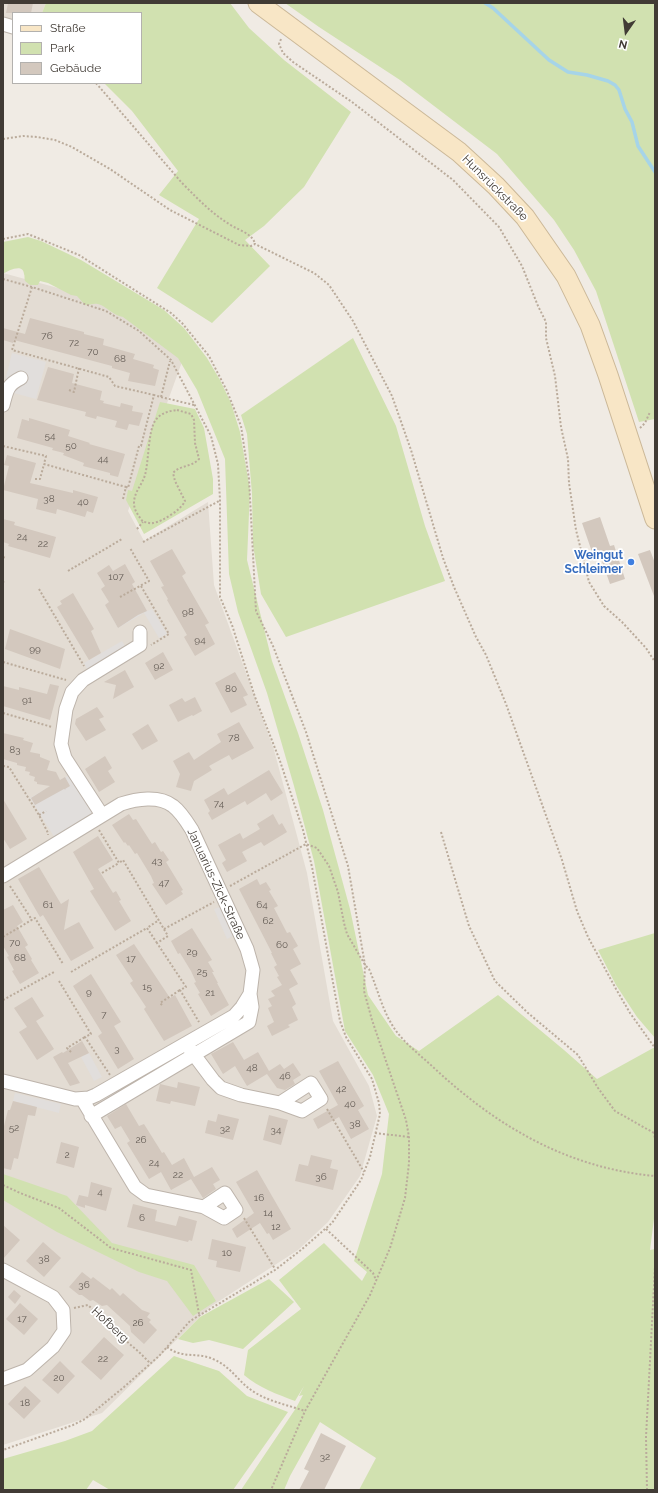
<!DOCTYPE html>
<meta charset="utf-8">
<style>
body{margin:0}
#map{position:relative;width:658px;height:1493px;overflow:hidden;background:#f0ebe4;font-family:Raleway,sans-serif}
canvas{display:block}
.frame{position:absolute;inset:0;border:4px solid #413b35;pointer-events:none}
.legend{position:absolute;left:12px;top:12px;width:130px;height:72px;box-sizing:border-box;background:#fff;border:1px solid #b3b1ae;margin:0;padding:5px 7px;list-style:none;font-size:12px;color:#413b35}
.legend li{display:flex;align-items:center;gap:8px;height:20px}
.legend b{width:20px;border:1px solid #b3b1ae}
.north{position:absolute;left:606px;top:12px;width:40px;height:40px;-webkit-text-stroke:3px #fff;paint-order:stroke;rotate:194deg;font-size:11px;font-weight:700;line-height:16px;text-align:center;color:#413b35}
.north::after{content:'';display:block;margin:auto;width:14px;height:18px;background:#413b35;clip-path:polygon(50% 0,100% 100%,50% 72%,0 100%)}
</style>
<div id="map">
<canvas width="658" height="1493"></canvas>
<div class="frame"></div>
<ul class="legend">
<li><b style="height:5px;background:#f8e6c6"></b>Straße</li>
<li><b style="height:11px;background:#d1e1b0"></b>Park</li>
<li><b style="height:11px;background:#d3c8be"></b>Gebäude</li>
</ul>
<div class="north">N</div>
</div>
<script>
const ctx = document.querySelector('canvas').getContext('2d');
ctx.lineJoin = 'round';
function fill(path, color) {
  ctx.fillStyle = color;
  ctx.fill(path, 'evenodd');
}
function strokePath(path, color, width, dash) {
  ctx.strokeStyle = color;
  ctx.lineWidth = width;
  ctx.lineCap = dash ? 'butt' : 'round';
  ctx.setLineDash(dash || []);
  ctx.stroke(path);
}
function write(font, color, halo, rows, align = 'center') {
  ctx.font = font + ' Raleway,sans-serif';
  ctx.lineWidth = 3.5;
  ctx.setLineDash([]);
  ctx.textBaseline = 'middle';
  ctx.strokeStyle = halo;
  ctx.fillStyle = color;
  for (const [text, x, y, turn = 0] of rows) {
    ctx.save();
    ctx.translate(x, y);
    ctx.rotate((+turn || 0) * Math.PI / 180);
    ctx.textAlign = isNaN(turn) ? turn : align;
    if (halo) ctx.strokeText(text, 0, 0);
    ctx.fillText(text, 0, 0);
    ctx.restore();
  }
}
const residential = new Path2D(`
 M3,3H46L42,13H13V31L3,28Z
 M3,273L135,309L187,348L128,511L144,541L208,502L214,585L274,750L307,873L333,1021L369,1086L377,1116L360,1176L328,1222L298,1250L210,1307L102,1413L3,1445Z`);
const green = new Path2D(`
 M46,3H230L249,28L284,60L351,112L304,187L264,226L245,240L270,266L212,323L157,288L199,219L159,195L178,171L132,111L104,83H141V13H42Z
 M285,3H655V419L639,422L596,291L574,250L554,220L497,154L400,80L319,27Z
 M28,237L41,241L81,260L164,310L184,328L207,358L220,380L231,403L240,432L250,490L247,560L272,661L298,733L323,810L350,909L368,995L396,1036L419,1051L498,995L564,1050L597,1079L655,1047V1211L650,1250L655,1249V1490H359L376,1458L320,1422L290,1476L284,1490H241L296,1408L303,1395L299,1396L304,1386L295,1401C277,1394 259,1388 244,1375L248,1350L301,1309L279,1280L324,1243L362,1281L367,1272L354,1261L382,1174L389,1114L373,1075L345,1031L314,861L294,786L267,693L238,612L229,574L225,459L197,390L178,358L123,317C112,315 108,307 98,304C94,303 89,305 85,305L77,296L71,295L48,283L40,281L38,285H30L25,281C24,278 25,276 24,274C23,263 8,271 3,274V242Z
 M353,338L396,426L425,526L445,581L286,637L261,594L253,545L252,494L247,434L241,415Z
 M160,402L195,409L204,428L213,479V494L144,534L126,500L128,490L132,491Z
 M655,933V1038L637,1017L616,985L598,950Z
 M3,1174L67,1196L112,1243L194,1265L216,1301L193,1316L167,1281L139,1272L57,1232L3,1200Z
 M269,1279L294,1302L243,1349L209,1340L193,1343L178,1339L200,1317Z
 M174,1356L219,1371L247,1396L288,1412L233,1490H110L93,1480L86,1490H3V1459L65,1441L92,1431Z`);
const parking = new Path2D(`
 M12,353L46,362L36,399L3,390Z
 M136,592L147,611L152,609L167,634L159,638L144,613L118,628L105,605L125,593Z
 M122,641L126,648L88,671L84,663Z
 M69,775L95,817L56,840L30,798Z
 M222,906L235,935L227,939L214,909Z
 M238,1018L242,1024L105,1104L102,1100Z
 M89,1053L102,1077L94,1081L81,1057Z
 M15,1093L61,1104L59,1113L13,1101Z`);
const stream = new Path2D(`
 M485,3L493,8L549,60L568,72L587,75L608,81L615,85L619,90L625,109L632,122L638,146L655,172`);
const building = new Path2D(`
 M8,3H33L31,13H6Z
 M30,318L84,332V334L104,339L103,345L135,354L133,359L154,365L153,368L159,370L155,386L128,381L130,373L112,368V366L14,340L13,343L3,340V328L25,334Z
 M48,367L74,374L72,383L102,391L100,400L104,401L103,403L120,407L121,403L133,406L132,411L143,413L139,426L129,424L127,430L115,427L117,421L97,416L96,419L85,416L86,412L37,400Z
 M29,418L70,430L68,436L90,443L89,444L125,454L118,477L110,475V473L83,466L84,463L63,455L64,453L52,450L53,448L17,438L22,419L29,421Z
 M7,455L36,463L30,483L73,493V490L98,497L93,513L87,511L85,517L57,509L56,514L36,509L38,499L3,490L9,466L4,465Z
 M600,517L610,546L614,545L625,579L610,584L598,550L592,552L582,523Z
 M3,519L15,522L14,525L56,537L50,558L8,546L9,544L3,542Z
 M172,549L186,573L182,576L209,623L205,625L215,644L195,656L184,637L187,635L167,600L168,599L161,587L164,586L150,561Z
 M650,550L655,563L654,596L638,554Z
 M125,564L135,582L132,584L147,611L138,615L118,628L105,605L109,602L101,589L105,586L97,573L109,565L113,571Z
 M73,593L94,629L91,631L101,653L89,660L57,607L62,604L60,601Z
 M10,629L65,649L60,669L5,649Z
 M163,652L173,670L155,680L145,663Z
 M125,670L134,687L113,699L116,685L104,682Z
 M235,672L248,695L243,697L247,705L231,713L215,683Z
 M50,684L59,686L50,720L3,706V686L19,690V687L47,694Z
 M195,697L202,711L193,716L192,715L178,722L169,705L182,698L185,702Z
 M97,707L104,717L99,719L106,730L86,741L75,724L76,719Z
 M239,722L254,748L232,760L229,755L209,766L212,770L194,781L191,791L176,787L180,774L173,761L189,752L194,760L221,742L217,734Z
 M148,724L158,741L142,750L132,734Z
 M3,733L24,738L23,740L33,743L30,752L40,754V757L50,761L47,770L56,772L60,780L65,777L70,786L65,789L66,790L64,789L35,805L31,798L50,786L37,784V782L34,781L35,777L29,775L30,772L25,771L26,767L17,765V763L3,759Z
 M105,756L112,768L108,771L115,782L99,792L85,769Z
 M269,770L283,793L271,801L266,793L247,805L245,801L212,820L208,813L210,811L204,800L224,788L228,795Z
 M3,799L27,839L10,849L3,838Z
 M129,814L133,820L136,819L152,844L155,842L161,852L163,851L169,860L166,862L183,890L181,891L183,894L166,905L152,884L154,883L151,876L137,853L135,854L129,845L128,846L125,842L124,843L112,825Z
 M273,814L279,825L282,823L287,832L264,846L261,842L242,852L247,861L227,872L222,863L226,860L218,845L240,833L243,839L260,829L257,824Z
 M98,836L113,860L98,869L113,893L116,891L121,900L119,901L131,921L115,931L90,891L94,889L73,852Z
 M39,867L61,904L69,899L64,930L79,922L94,948L71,961L43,915L40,917L18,879Z
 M257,879L260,885L266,882L271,890L269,891L278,906L274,908L287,933L290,932L298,946L293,949L301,964L290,970L298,984L289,989L296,1004L292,1007L298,1020L288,1025L290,1027L272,1036L267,1026L274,1022L268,1008L272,1006L268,999L275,996L271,991L282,985L277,977L279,976L274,967L277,965L271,953H272L239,889Z
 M13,905L23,922L17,926L28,945L25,947L32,959L31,960L39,973L20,984L12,971L14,970L7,957L9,956L3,946V910Z
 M192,928L212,960L208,962L214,972H212L218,983H217L229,1005L211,1016L198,994L200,993L194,983L196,982L191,971L180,953L178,954L171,941Z
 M134,944L170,998L175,995L192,1026L164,1041L144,1009L146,1007L130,983L133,981L116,955Z
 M91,974L121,1022L114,1026L134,1059L118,1069L98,1036L102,1033L73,986Z
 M32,997L44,1016L36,1021L54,1049L37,1060L19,1032L27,1027L14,1008Z
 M82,1041L89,1053L68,1063L80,1083L70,1086L53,1057L62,1052L63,1053Z
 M233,1042L244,1060L258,1052L269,1071L280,1064L284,1069L293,1063L301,1075L293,1080L295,1084L285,1090L277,1088L267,1074L247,1086L235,1066L223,1074L211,1054Z
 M338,1061L364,1106L358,1110L369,1129L351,1139L339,1117L318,1129L313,1119L338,1105L319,1071Z
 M178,1082L200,1087L195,1106L171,1101L170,1104L156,1101L160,1084L177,1088Z
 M13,1101L37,1107L35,1116L28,1115L18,1159L14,1158L11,1170L3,1168V1130L8,1110H10Z
 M126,1104L139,1126L144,1124L159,1148L162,1153L164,1152L172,1165L184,1158L194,1177L212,1167L220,1180L213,1184L216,1189L203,1198L191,1179L171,1190L161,1172L149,1179L127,1143L130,1141L121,1126L115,1129L107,1116Z
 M218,1114L239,1119L233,1140L205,1133L208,1120L216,1122Z
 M269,1115L288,1120L281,1145L263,1140Z
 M61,1142L79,1147L74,1168L56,1163Z
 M311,1155L332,1160L330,1168L338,1170L333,1190L295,1181L299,1164L308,1166Z
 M257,1170L291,1229L273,1240L269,1233L267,1234L260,1223L237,1238L232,1229L254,1213L236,1182Z
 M91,1182L112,1188L106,1211L85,1205V1208L76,1205L79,1195L88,1197Z
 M133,1204L157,1210L155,1221L176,1226L179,1216L197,1221L192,1241L189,1240L188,1242L127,1227Z
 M3,1225L20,1240L3,1259Z
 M212,1239L246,1247L240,1272L216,1267L217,1261L208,1259Z
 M43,1242L61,1258L44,1277L26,1261Z
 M82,1272L91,1279L93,1277L110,1290L112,1288L120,1296L123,1293L142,1310L150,1313L147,1317L151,1320L149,1322L157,1330L144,1344L131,1332L130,1326L107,1305L102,1306L93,1300L90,1301L82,1295H79L69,1287Z
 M14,1290L21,1296L15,1304L8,1297Z
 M20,1303L38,1319L24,1335L6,1319Z
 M104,1337L124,1355L101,1380L81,1362Z
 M60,1361L75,1376L58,1394L42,1380Z
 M25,1386L41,1401L24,1419L8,1404Z
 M321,1433L346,1446L324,1490H299L309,1471L304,1469Z`);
const path = new Path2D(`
 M281,39L279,44L283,53L293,62L352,102L453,180L499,227L522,266L538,306L546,322V338L555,376L561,427L568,459L569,483L576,530L589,582L604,606L622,622L646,648L655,662
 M96,83L182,183C200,201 213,215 234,227C242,231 253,235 255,244
 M3,139L23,136L37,137L55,140L72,147L110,169L170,210L239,245L251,246L255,244L314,273L329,285L353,321L392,396L411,450L443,558L454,587L476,637L486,655L506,704L562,860L577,911L588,937L616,989L630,1013L655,1048
 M3,239L28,234L79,255L171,313L182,323L209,356L227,391L241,426L249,479L256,611L273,646L306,732L348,866L365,965L364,991L372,1020L406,1120L409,1137V1163L405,1198L390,1248L370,1295L305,1411L271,1490
 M3,279L32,287L106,311L139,331L171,360L211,436L218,464L220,500V597L232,625L255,697L280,761L303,830L312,867L340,1021L346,1037L372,1079L379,1103L380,1114L370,1157L361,1180L332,1223L301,1250L275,1270L190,1321L159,1356L124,1387L85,1419L73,1425L3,1450
 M32,287L12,350L109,377L115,386L154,395
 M69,390L74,392L79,368
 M161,397L194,405
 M177,410L191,414L194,420L195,443L199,459C192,467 180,465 173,473L175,481L185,501C182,509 162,522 153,523C150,524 147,522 143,522C139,516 134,511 134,503C134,492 142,485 145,475C149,460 148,432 155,421C160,413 169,411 177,410Z
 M640,428L645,423L650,412
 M3,446L46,456L44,464L126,487
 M35,479H40L44,464
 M123,499L126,487L128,488L139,446H141L154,395L161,397L170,361
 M137,529L143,522
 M143,542L219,501
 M3,557L6,558
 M68,571L122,539
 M3,583L4,580
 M141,586L169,634L151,645
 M39,589L84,666
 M120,597L149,581L130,548
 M3,662L66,680
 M3,713L52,727
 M3,766L9,767L39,815L48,833V835
 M39,815L46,811
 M99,830L119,863L123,860L168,936L157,943L186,987L180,990L199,1022
 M441,832L469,926L495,981L528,1013L578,1055L598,1088L615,1111L654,1133
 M102,873L119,863
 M10,886L32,920
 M230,886L306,844L317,848L329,866L338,892L344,923L347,934L365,965L369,969C377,987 381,1006 391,1023C401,1041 418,1053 433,1067C496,1126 567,1168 655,1176
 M164,929L214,902
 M3,937L35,918L63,964
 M157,943L147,928L159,920
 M71,972L147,928
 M59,981L91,1034L85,1037L110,1075
 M3,1000L54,972
 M162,1005L160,1003L180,990
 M71,1052L67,1048L85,1037
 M327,1109L364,1172
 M655,1132L654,1133L655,1139
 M375,1133L409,1137
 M3,1185L20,1193L59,1208L111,1248L191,1270L199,1314
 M244,1218L275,1269
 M326,1229L373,1273L376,1280
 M74,1308L88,1305L125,1340L139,1352L150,1363
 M167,1347C182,1359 198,1352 213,1359C232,1367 238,1382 254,1392C270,1402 288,1405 305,1411
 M647,1490L646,1437L655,1266`);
const street = new Path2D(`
 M3,24L13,27
 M3,405C7,390 7,385 21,378
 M102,815L65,758L61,744L66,709L72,692L83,680L140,645V632
 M3,876L121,804C136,799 159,795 173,806C181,812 187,822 192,830L247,949L253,970L250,994L242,1007L234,1016L96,1095L89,1098L75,1099L3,1081
 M186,1044L213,1080L221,1088L241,1095L280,1103L302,1111L321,1099L311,1083L280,1103
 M82,1099L135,1187L146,1195L204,1207L224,1218L236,1210L225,1193L204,1207
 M91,1116L249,1022L252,1007L250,994
 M3,1270L53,1297L63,1310L64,1331L53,1347L27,1370L3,1379`);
const secondary = new Path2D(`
 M258,3L459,152L496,186L525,217L566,276L590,325L608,375L655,519`);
const markers = [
 [631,562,4,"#3f7fe0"]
];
const numberNames = [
 ["76",47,336],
 ["72",74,343],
 ["70",93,352],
 ["68",120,359],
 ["54",50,436],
 ["50",71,446],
 ["44",103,459],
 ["38",49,499],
 ["40",83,502],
 ["24",22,537],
 ["22",43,544],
 ["107",116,577],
 ["98",188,612],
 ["94",200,640],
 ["99",35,649],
 ["92",159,666],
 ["80",231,689],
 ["91",27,700],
 ["78",234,738],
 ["83",15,750],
 ["74",219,804],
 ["43",157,861],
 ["47",164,883],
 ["61",48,905],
 ["64",262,905],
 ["62",268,921],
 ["70",15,943],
 ["60",282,945],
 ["29",192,952],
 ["68",20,958],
 ["17",131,959],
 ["25",202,972],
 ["15",147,987],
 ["9",89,992],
 ["21",210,993],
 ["7",104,1015],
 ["3",117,1049],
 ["48",252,1068],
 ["46",285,1076],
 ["42",341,1089],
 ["40",350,1104],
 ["38",355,1124],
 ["52",14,1128],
 ["32",225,1129],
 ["34",276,1130],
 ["26",141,1140],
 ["2",67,1155],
 ["24",154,1163],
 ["22",178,1175],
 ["36",321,1177],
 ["4",100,1192],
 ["16",259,1198],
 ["14",268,1213],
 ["6",142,1218],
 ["12",276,1227],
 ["10",227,1253],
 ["38",44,1259],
 ["36",84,1285],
 ["17",22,1319],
 ["26",138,1323],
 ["22",103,1359],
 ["20",59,1378],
 ["18",25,1403],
 ["32",325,1457]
];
const streetNames = [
 ["Hunsrückstraße",495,188,45],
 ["Januarius-Zick-Straße",216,884,65],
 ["Hofberg",110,1325,43]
];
const shopNames = [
 ["Weingut",623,555],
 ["Schleimer",623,569]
];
fill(residential, '#e3dcd3');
fill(green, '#d1e1b0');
fill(parking, '#e1dedc');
strokePath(stream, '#a6d4e8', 3.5);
fill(building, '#d3c8be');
strokePath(street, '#bdb4ab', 15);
strokePath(secondary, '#cbb898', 21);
strokePath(path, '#baab9b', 2, [2, 2]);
strokePath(street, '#fff', 13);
strokePath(secondary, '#f8e6c6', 19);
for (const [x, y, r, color] of markers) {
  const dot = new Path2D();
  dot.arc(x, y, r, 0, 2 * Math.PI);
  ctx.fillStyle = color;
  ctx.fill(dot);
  strokePath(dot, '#fff', 1.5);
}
write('10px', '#665e57', null, numberNames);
write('12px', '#413b35', '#fff', streetNames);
write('bold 12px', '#366cbe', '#fff', shopNames, 'right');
</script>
